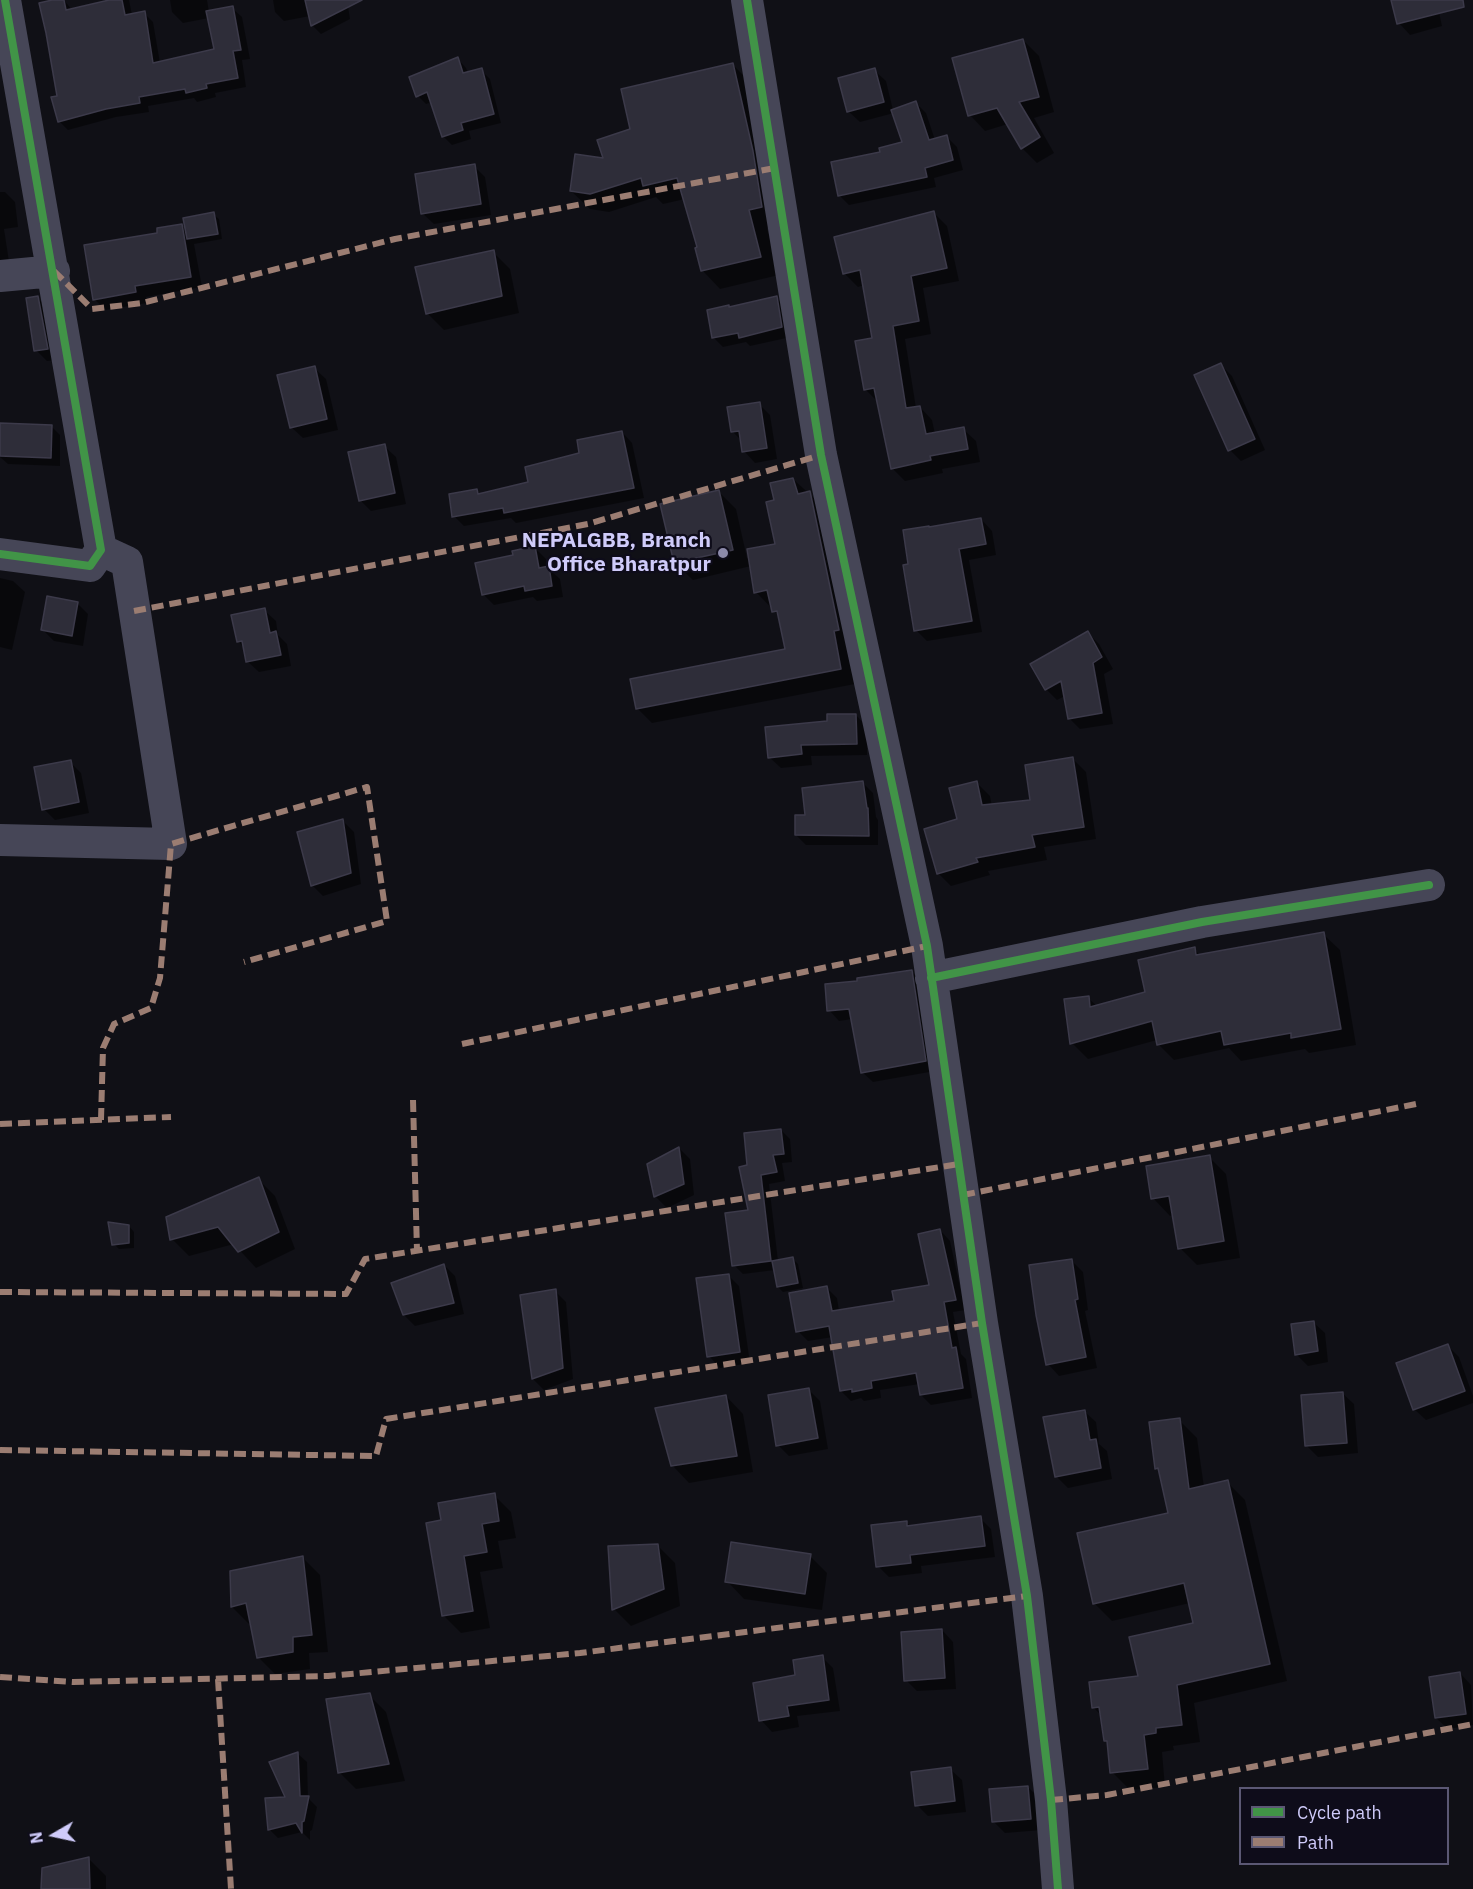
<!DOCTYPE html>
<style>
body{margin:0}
#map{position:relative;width:1473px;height:1889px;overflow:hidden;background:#101016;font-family:"IBM Plex Sans",sans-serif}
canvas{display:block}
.legend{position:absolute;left:1239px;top:1787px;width:210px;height:78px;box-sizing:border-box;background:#0e0c1a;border:2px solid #5b5874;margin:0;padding:8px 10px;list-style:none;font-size:18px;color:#cfcbfa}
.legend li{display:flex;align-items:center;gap:12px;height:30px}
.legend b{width:30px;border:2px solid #5b5874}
.north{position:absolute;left:24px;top:1805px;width:60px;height:60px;-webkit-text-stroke:4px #0e0c1a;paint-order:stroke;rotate:261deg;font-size:16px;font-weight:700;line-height:24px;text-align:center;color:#cfcbfa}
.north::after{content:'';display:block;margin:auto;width:21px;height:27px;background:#cfcbfa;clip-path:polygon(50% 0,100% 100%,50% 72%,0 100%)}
</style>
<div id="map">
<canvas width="1473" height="1889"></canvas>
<ul class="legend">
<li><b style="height:8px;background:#419447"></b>Cycle path</li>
<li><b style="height:8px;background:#9b7d72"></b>Path</li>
</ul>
<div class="north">N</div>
</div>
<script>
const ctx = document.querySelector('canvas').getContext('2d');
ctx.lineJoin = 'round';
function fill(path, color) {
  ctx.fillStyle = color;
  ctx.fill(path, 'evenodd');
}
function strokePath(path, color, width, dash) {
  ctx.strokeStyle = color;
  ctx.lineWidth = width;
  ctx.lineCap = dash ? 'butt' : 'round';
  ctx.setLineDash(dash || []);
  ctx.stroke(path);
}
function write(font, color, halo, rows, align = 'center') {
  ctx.font = font + ' "IBM Plex Sans",sans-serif';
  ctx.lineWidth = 4.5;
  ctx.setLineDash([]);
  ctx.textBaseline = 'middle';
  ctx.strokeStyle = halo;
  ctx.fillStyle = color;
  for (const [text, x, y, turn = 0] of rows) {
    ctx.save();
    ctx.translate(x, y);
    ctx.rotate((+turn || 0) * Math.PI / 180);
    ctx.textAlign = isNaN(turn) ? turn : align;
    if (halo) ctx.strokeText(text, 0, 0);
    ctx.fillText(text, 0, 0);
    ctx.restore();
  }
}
const shadow = new Path2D(`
 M59,0H64L72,10L104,3V0H129L132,15L144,13L153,22L160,63L215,50L209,18L183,23L172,12L170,0H207L209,12L232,8L242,17L250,59L242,60L246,87L215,93L216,97L197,102L194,98L148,106L149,112L116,117L68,130L59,121Z
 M273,0H347L350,19L321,34L312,25L310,16L284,21L275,12Z
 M1433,0L1437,3L1442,26L1410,35L1399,23Z
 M1023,40L1039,56L1054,112L1034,118L1054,153L1037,163L1022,148L1008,124L985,131L970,115Z
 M458,59L466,68L468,73L481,70L490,79L501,123L469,131L471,139L452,145L443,136L432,102L426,104L418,96Z
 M733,65L751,83L780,225L767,228L779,275L720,289L702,270L699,248L685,199L663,204L656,197L609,212L590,209L571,191L605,160L632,130Z
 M874,70L886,81L893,110L916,103L926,113L935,140L947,137L957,147L963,170L934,178L936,187L849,205L839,195L882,153L904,144L894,113L860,122L848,111Z
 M474,166L485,177L491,215L434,224L422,213Z
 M0,192H5L15,202L18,227L4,229L10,268L0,270Z
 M934,213L947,226L959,281L923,288L931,334L905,339L916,408L920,407L932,420L935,434L963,429L976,441L980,462L942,469L943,473L905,481L892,468L878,402L865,389L874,339L864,285L858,287L845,274L835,238Z
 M213,214L219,219L222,239L194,244L202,287L146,297L147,303L106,310L94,299L159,234L182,226L186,230Z
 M493,252L510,269L519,313L444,330L427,313Z
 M776,297L786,307L791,337L750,346L746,342L723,347L713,337Z
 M38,298L49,309L58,360L47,361L36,350Z
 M1221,365L1232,376L1265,450L1241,461L1230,450Z
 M314,368L326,379L338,430L303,438L291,427Z
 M759,404L770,415L777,459L755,463L744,451L742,441L733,432Z
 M0,424L51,426L60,435V466L8,464L0,457Z
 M622,432L632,443L644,498L516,523L511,518L464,526L454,516L476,490L481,495L529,484Z
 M384,446L396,457L406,504L371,511L360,500Z
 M793,479L825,508L855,684L652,723L637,708L787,650L780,617L756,592L751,566L693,580L675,563L719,492L736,509L747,558L777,545L775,501Z
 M981,519L992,531L996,555L969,560L982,632L927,641L916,630L905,566Z
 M535,548L546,559L548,568L560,579L563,597L537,601L533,597L494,605L483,594L514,556Z
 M0,578L13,581L25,592L12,650L0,647Z
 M77,603L88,614L83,646L54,641L43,630Z
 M264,610L276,621L278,635L287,644L291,666L259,672L247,661L245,649L238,641Z
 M1088,633L1099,644L1113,669L1104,674L1113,724L1080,729L1069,718L1065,696L1057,700L1046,689Z
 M856,715L867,727V755L811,756L812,765L781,768L769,757L829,722Z
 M1073,759L1086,772L1096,839L1044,847L1047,860L988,871L990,875L951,886L938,873L958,820L977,783L990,796L992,807L1032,801Z
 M70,762L81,773L89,813L55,820L44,809Z
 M863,783L873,793L876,817L878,820V845H806L796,835L807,817Z
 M343,821L354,832L361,884L323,896L312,885Z
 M1323,934L1340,950L1356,1045L1309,1053L1305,1049L1241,1061L1229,1048L1174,1060L1158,1044L1157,1040L1088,1059L1072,1043L1088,998L1097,1006L1147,993L1194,949L1201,956Z
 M912,972L922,982L935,1071L873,1082L862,1072L852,1019L839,1021L829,1010L859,983Z
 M781,1130L790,1139L792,1162L782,1163L785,1181L769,1184L778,1261L793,1259L798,1264L803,1288L783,1292L778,1287L775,1270L743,1274L734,1265L750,1211L748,1166Z
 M679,1148L690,1159L694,1195L667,1208L656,1197L649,1165Z
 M1209,1157L1226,1174L1240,1258L1197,1265L1180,1248L1174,1215L1170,1216L1153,1198Z
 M258,1179L275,1196L295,1249L256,1268L234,1244L189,1256L172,1239Z
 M129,1226L134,1232V1248L119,1249L114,1244Z
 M940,1230L950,1241L965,1310L953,1312L961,1354L966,1359L972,1398L931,1405L921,1395L920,1384L880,1390L881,1398L864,1401L861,1398L851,1401L841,1391L833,1337L808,1341L798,1331L827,1288L837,1298L839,1311L896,1303L931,1286Z
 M1072,1261L1083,1272L1088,1310L1085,1311L1097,1368L1059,1376L1048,1364Z
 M444,1265L455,1276L464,1314L415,1326L404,1315Z
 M728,1275L739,1286L750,1363L720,1368L709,1356Z
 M555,1291L566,1302L573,1379L544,1390L533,1379Z
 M1313,1322L1325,1333L1328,1362L1308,1366L1296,1354Z
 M1448,1346L1459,1357L1473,1396V1403L1426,1420L1414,1409Z
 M808,1389L820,1401L828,1449L789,1456L778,1445Z
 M1342,1393L1354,1404L1358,1453L1318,1457L1307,1446Z
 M726,1396L743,1414L753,1472L689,1483L672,1465Z
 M1084,1411L1096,1422L1099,1444L1107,1451L1112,1479L1068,1488L1057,1477Z
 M1179,1420L1197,1438L1204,1487L1227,1482L1245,1500L1287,1681L1194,1703L1200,1742L1173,1746L1174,1750L1162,1752L1165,1787L1130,1790L1112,1772L1109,1744L1106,1740L1102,1716L1093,1707L1140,1678L1195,1624L1190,1603L1112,1621L1094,1603L1170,1514L1160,1471L1157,1468Z
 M494,1495L511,1512L516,1538L498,1541L503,1568L480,1572L490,1628L461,1633L444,1616L443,1521Z
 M980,1518L991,1529L995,1557L921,1566L922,1573L889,1577L878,1566L906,1522L911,1527Z
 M658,1546L675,1563L680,1606L631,1626L614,1609Z
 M810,1556L827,1573L822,1610L744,1599L727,1581Z
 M303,1558L320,1575L328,1652L309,1653L310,1669L275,1674L258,1657L252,1623L249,1624L232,1607L231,1573Z
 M942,1630L953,1642L956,1689L917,1691L906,1680Z
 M822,1657L833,1668L840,1711L797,1716L799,1727L772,1732L761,1720L797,1676Z
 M1460,1673L1471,1685L1473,1725L1448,1729L1436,1718Z
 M369,1695L386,1712L405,1781L356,1789L339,1772Z
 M298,1754L307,1762L308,1798L317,1807L312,1830L310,1831V1840L302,1832L278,1838L269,1829L287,1798Z
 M950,1769L962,1780L966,1812L928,1816L917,1805Z
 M1028,1787L1039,1798L1042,1830L1005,1833L994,1822Z
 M89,1859L106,1876V1889H43Z`);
const building = new Path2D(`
 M52,0H64L66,10L109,0H122L125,15L145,11L153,63L214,49L206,11L233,6L241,50L233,51L238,78L206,84L207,88L186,93L185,89L139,97L140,103L106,109L58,122L51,97L57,96L46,33L39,3Z
 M305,0H362L311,26Z
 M1391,0H1463L1464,7L1397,24Z
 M1023,39L1039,97L1019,102L1040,137L1021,149L997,108L968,116L952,58Z
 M458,57L463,73L482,68L494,114L461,123L463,130L442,137L427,92L416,97L409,77Z
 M733,63L753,151L762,207L749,210L761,257L701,271L695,248L697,247L677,178L643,186L641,178L590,194L570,191L575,154L603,158L597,140L630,129L621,89Z
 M875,68L884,102L847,112L838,78Z
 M916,101L929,140L947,135L953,160L925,168L927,177L838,196L831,162L880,152L879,148L902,142L891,110Z
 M475,164L481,204L421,214L415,174Z
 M934,211L947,268L911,276L919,321L893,326L906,408L920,406L926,434L964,427L968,449L930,456L931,460L891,469L874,388L864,390L855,341L872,338L860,270L843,274L834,237Z
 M214,212L218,234L187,239L183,218Z
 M182,224L191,277L135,286L136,292L93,300L84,245L157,233V228Z
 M494,250L502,296L426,314L415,267Z
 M38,296L48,349L34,351L26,298Z
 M777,296L782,327L739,338L738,333L712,338L707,310L729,305V307Z
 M1221,363L1255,439L1228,451L1194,375Z
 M315,366L327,419L290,428L277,375Z
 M760,402L767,448L742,452L739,431L731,432L727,407Z
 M0,423L52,425L51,458L0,456Z
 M622,431L634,488L504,513L503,508L452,517L449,494L477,489L478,494L528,482L525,467L579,453L577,440Z
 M385,444L395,493L359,501L348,452Z
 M793,478L798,494L810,491L839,630L834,631L841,669L636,709L630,679L785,649L777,611L772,612L767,590L754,593L747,549L775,544L766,502L774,500L770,483Z
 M719,490L733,550L674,563L660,504Z
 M981,518L986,544L959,549L972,621L914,631L903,565L908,564L903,530L929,526V527Z
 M535,546L539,568L549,566L552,586L525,591L524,586L482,595L475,563L513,555L512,551Z
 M47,596L78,602L72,636L41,630Z
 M265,608L270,633L276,631L281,655L246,662L242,641L237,642L231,615Z
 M1088,631L1102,657L1093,663L1102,713L1068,719L1061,681L1045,690L1030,664Z
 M827,714H856L857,744L801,745L802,754L768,758L765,727L827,721Z
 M1073,757L1084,827L1032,835L1035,847L976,858L978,862L937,874L924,829L957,819L949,788L977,781L982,805L1030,800L1025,765Z
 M71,760L79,802L42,810L34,767Z
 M863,781L867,808H868L869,836L795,835V815H805L802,788Z
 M343,819L351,873L311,886L297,832Z
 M1324,932L1341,1029L1291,1038V1033L1224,1045L1221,1031L1157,1045L1152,1021L1070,1044L1064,999L1089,996L1090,1007L1145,992L1138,960L1195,947L1196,955Z
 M912,970L926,1061L861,1073L849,1009L827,1011L825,984L857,981V978Z
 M781,1129L784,1154L773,1155L777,1172L761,1175L771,1261L732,1266L725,1213L748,1210L739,1167L747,1165L744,1133Z
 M679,1147L684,1184L654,1197L647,1164Z
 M1210,1155L1224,1241L1178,1249L1169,1196L1151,1199L1146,1166Z
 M259,1177L279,1232L238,1252L218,1227L170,1240L166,1217Z
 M108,1222L129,1225V1243L112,1245Z
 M940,1229L956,1300L944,1302L952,1348L956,1347L963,1388L920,1395L916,1373L871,1381L872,1388L852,1392V1389L840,1391L829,1326L796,1332L789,1293L827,1286L832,1311L894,1301L892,1291L929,1285L918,1234Z
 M793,1257L798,1283L777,1287L772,1261Z
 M1072,1259L1078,1299L1075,1300L1086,1357L1046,1365L1036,1315L1029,1265Z
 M444,1264L454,1303L403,1315L391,1283Z
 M729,1274L740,1352L707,1357L696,1278Z
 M556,1289L563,1368L532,1379L520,1295Z
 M1314,1321L1318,1351L1295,1355L1291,1324Z
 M1448,1344L1465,1391L1413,1410L1396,1363Z
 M809,1388L818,1438L776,1446L768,1395Z
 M1343,1392L1347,1443L1305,1446L1301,1395Z
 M726,1395L737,1456L671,1466L655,1408Z
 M1085,1410L1090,1440L1096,1439L1101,1468L1055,1477L1043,1417Z
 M1180,1418L1189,1489L1228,1480L1270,1664L1177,1685L1182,1725L1156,1728V1733L1144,1735L1148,1769L1110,1773L1107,1741H1104L1099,1707L1092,1708L1089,1682L1138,1676L1129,1637L1193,1623L1184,1583L1093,1604L1077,1533L1168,1513L1158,1468L1155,1469L1149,1422Z
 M495,1493L499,1521L482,1524L487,1552L464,1556L473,1611L442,1616L426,1523L441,1520L438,1503Z
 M981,1516L985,1546L910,1555L911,1563L876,1567L871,1525L907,1521V1526Z
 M731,1542L811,1554L805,1594L725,1582Z
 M658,1544L664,1589L612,1610L608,1546Z
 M303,1556L312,1635L293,1637V1652L257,1658L246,1603L231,1607L230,1571Z
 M942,1629L945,1678L904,1681L901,1632Z
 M823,1655L829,1700L787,1706L789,1716L759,1721L753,1683L795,1675L793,1660Z
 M1460,1672L1466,1714L1435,1718L1429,1677Z
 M370,1693L389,1764L338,1773L326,1699Z
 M298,1752L300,1796H309L304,1821L302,1822V1833L296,1823L268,1830L265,1798L285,1797L269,1762Z
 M951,1767L955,1801L915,1806L911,1772Z
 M1028,1786L1031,1819L992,1822L989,1789Z
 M89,1857L90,1889H41L42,1868Z`);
const minor = new Path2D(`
 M747,0L821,455L927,946L982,1323L1027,1596L1051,1800L1058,1889
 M0,276L54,271
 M0,554L90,566L101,550L5,0
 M0,840L171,844L127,562L101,550
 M931,978L1202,922L1429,885`);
const quiet = new Path2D(`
 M54,271L92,309L142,303L395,239L775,168
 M134,611L588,524L821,455
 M462,1044L927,946
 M413,1100L417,1251
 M101,1120L103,1048L114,1024L151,1008L160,978L171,844L367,787L387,921L244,962
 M0,1124L171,1117
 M963,1195L1416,1104
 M0,1292L346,1294L365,1259L959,1164
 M0,1450L376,1456L386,1419L982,1323
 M0,1677L73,1682L328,1676L580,1653L1027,1596
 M218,1679L231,1889
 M1051,1800L1107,1795L1473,1724`);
const cycleway = new Path2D(`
 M747,0L821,455L927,946L982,1323L1027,1596L1051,1800L1058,1889
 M0,554L90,566L101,550L5,0
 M931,978L1202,922L1429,885`);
const markers = [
 [723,553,6,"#8c8aaa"]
];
const poiNames = [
 ["NEPALGBB, Branch",711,541],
 ["Office Bharatpur",711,565]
];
fill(shadow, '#0007');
fill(building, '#2e2d39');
strokePath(building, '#3c3a4a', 1.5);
strokePath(minor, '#464657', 32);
strokePath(quiet, '#9b7d72', 6, [12, 6]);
strokePath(cycleway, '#419447', 8);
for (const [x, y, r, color] of markers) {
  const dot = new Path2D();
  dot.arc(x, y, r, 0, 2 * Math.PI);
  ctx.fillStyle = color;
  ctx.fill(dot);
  strokePath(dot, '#0e0c1a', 2);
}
write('bold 21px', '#cfcbfa', '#0e0c1a', poiNames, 'right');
</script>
